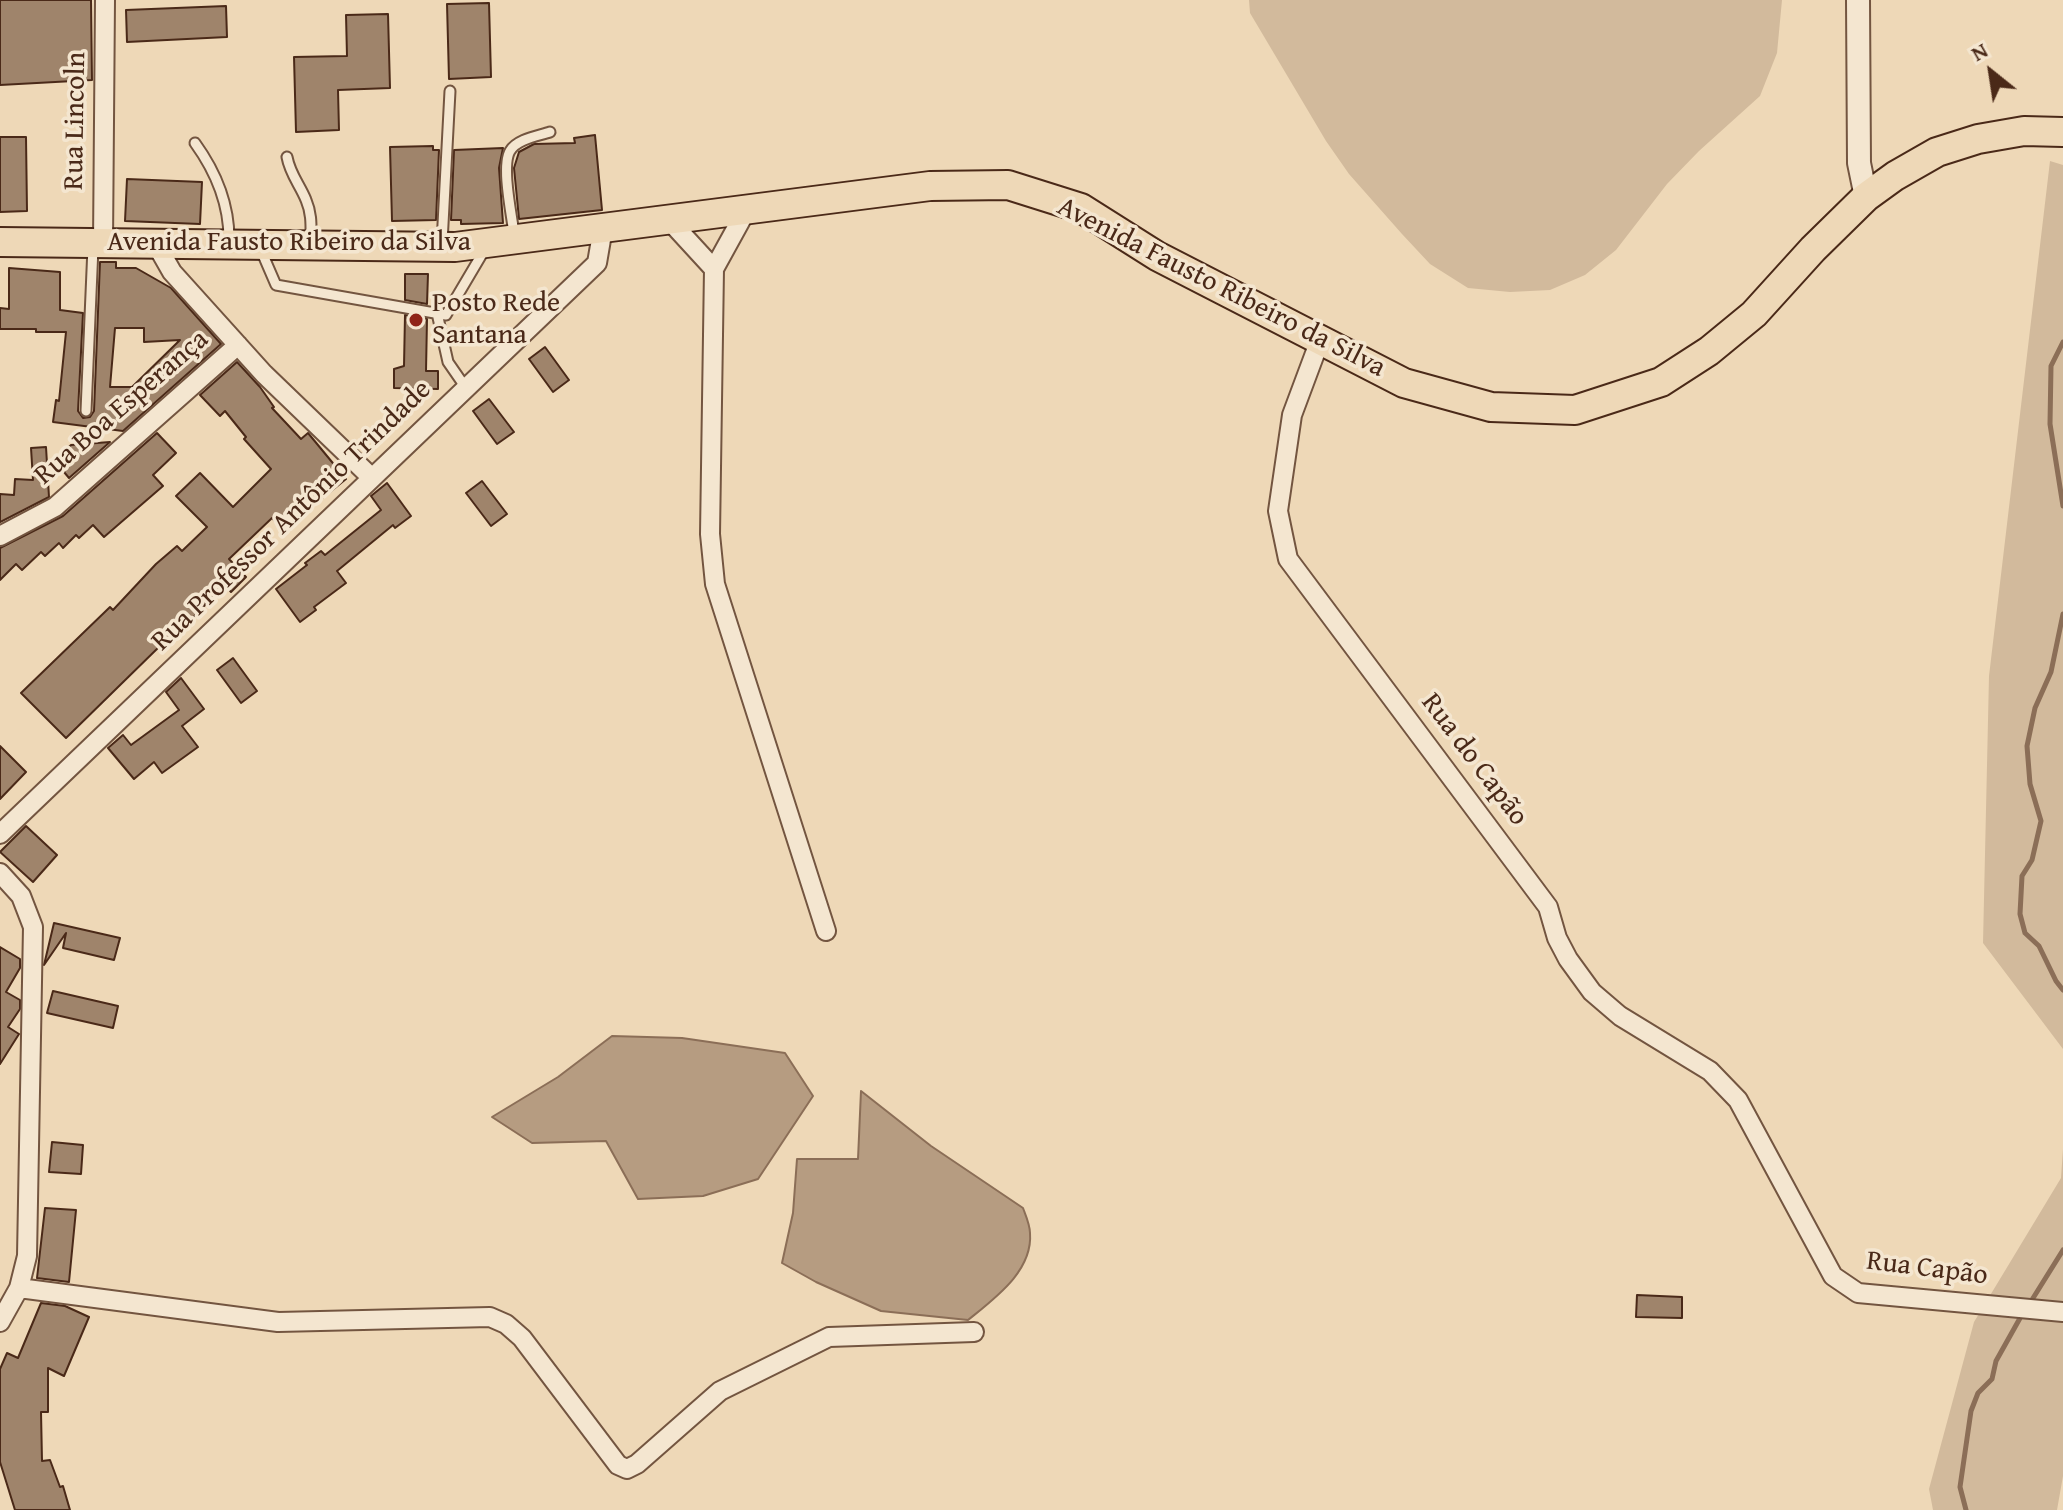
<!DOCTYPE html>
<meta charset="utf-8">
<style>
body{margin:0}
#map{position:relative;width:2063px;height:1510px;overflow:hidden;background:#eed8b7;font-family:"Gentium Book Plus",serif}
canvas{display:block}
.north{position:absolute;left:1951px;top:32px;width:80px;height:80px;-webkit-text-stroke:6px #f4e6d0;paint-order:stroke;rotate:330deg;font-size:22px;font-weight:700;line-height:32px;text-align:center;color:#4a2918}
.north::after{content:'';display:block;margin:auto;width:28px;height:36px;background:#4a2918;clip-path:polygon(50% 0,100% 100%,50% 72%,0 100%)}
</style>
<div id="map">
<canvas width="2063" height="1510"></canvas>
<div class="north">N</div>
</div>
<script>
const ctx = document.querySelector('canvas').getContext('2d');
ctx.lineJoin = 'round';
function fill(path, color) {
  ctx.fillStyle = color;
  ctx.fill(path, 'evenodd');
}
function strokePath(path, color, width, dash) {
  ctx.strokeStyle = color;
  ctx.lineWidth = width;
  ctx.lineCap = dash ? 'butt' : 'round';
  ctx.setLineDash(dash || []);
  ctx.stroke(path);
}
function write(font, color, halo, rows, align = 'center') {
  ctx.font = font + ' "Gentium Book Plus",serif';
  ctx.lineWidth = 7;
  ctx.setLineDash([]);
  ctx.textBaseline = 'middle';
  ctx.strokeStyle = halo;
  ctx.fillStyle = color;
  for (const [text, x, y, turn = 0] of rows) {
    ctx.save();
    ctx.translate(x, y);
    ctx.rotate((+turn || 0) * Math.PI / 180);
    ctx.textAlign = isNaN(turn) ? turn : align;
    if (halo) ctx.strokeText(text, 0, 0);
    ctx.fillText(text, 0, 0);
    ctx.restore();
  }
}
const green = new Path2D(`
 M1249,0H1782L1777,53L1760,96L1699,151L1667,184L1616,250L1585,275L1550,290L1510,292L1468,288L1430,264L1402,234L1349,174L1326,141L1250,13Z
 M2050,161L2063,165V1049L1983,943L1989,676Z
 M2063,1149V1476L2057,1510H1933L1929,1489L1974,1322L2061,1178Z`);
const water = new Path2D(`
 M612,1036L682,1038L785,1053L813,1096L758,1179L703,1196L638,1199L606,1141L532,1143L492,1117L558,1077Z
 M861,1091L931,1146L1023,1208C1026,1216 1030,1225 1030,1233C1033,1271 995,1298 968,1320L881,1311L816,1282L782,1263L793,1213L797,1159H858Z`);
const stream = new Path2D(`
 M2063,342L2051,366L2050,424L2063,506
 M2063,614L2051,672L2035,708L2027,746L2030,784L2041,821L2032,860L2022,876L2020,914L2025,933L2039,946L2056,981L2063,990
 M2030,1303L2063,1250
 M1966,1510L1960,1487L1971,1411L1978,1393L1992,1379L1996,1361L2024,1311`);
const building = new Path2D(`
 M0,0H91L92,80L0,85Z
 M489,3L491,77L449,79L447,4Z
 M226,6L227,37L127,42L126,10Z
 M388,14L390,88L338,90L339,130L296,132L294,57L347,56L346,15Z
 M595,135L602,210L519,219L514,168L519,152L534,144L575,143L574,138Z
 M0,137H26L27,211L0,212Z
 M433,146V150H439L436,220L392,221L390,147Z
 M503,148L499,168L503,223L461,224V220H451L454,150Z
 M127,179L202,182L200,224L125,221Z
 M100,262H116V268H136L171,288L221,344L123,431L53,422L56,400L59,401L66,332H36V329H0V308L9,309V268L60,272V310L83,313L78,411L83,418L90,417L94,411ZM115,328H144V342L180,340L132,387H110Z
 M405,274H428L427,304L405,300Z
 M405,315L427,319L426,371H438V389L394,388V369L404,366Z
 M545,347L569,380L553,392L529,359Z
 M237,362L260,387L274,407L272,408L301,439L308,433L346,479L314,505L312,502L284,530L272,518L229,559L246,577L231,592L226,586L206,604L165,647L162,644L66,738L21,693L110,607L113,610L156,564L177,546L182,551L207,527L176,496L200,473L233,507L271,469L244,439L246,437L225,411L220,416L200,395Z
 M489,399L514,432L497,444L473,411Z
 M157,433L176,453L153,475L163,486L104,537L93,525L79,538L76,535L63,548L59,543L45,556L41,552L22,570L16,564L0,580V548L63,516Z
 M110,442L69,478L54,460L71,445Z
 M46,447L49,497L0,522V494L14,495L15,479L33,480L31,448Z
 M482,481L507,514L491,526L466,493Z
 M387,483L411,516L395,528L393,525L337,571L346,583L314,607L316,610L300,622L276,589L307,565L305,563L321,551L325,555L381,510L371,496Z
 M233,658L257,691L241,703L217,670Z
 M181,678L204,709L182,726L198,747L162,773L154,762L134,779L108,748L123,735L131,745L179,710L166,692Z
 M0,746L26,772L0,799Z
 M26,826L57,855L33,882L0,852Z
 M54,923L120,938L114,960L63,948L66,933L44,965Z
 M0,947L20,959V968L6,992L20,1000V1009L8,1027L19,1034L0,1064Z
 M53,991L118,1006L113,1028L47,1013Z
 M52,1142L83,1145L81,1174L49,1172Z
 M45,1208L76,1210L69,1282L37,1278Z
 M1637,1295L1682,1297V1318L1636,1317Z
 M41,1303L65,1306L89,1317L64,1376L48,1368V1412H41L42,1461L50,1460L60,1487L63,1486L70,1510H15L0,1462V1369L7,1353L18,1358Z`);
const service = new Path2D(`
 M195,143C216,172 229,203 229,239
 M287,157C290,174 300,185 306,200C312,214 311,226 311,240
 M514,234C512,216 501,166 510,151C517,139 538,136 550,132
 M442,243L450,91
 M260,248L276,285L446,315L485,249
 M437,313L448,362L466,388
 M86,411L93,247`);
const minor = new Path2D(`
 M747,209L714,269L710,534L715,584L826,931
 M669,220L714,269
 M103,243L105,0
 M156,244L172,272L264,374L372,478
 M1320,340L1292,415L1278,511L1288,559L1548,907L1557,938L1568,959L1592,992L1620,1016L1710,1071L1738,1100L1833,1276L1858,1293L2063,1312
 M0,536L55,507L238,345
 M0,834L597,263L603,228
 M0,873L21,896L33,927L27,1256L19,1288L0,1322
 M19,1288L278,1322L490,1317L506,1324L522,1338L618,1465L627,1469L637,1464L720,1391L829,1337L974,1332`);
const tertiary = new Path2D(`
 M1858,0L1859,163L1866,197`);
const primary = new Path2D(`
 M0,242L455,247L930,186L1008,185L1081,208L1157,256L1404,383L1491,407L1575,410L1661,382L1709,351L1754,314L1813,249L1866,197L1895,176L1937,152L1978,139L2024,131L2063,132`);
const markers = [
 [416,320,8,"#8f2418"]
];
const streetNames = [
 ["Rua Lincoln",76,121,-89],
 ["Avenida Fausto Ribeiro da Silva",289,243],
 ["Avenida Fausto Ribeiro da Silva",1221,288,27],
 ["Rua Boa Esperança",122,408,-41],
 ["Rua Professor Antônio Trindade",292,516,-44],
 ["Rua do Capão",1474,760,53],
 ["Rua Capão",1927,1269,7]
];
const poiNames = [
 ["Posto Rede",432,304],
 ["Santana",432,336]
];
fill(green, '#d2ba9c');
fill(water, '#b69c81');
strokePath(water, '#8b6e57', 2);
strokePath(stream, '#8b6e57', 5);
fill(building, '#9f846b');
strokePath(building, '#4a2918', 2);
strokePath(service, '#735540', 13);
strokePath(minor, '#735540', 22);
strokePath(tertiary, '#735540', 26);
strokePath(primary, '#4a2918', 32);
strokePath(service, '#f4e6d0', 9);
strokePath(minor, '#f4e6d0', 18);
strokePath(tertiary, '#f4e6d0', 22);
strokePath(primary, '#eed8b7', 28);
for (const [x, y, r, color] of markers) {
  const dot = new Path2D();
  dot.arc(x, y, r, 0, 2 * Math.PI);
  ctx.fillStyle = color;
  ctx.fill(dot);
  strokePath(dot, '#f4e6d0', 3);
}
write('28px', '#4a2918', '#f4e6d0', streetNames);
write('28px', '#4a2918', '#f4e6d0', poiNames, 'left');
</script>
